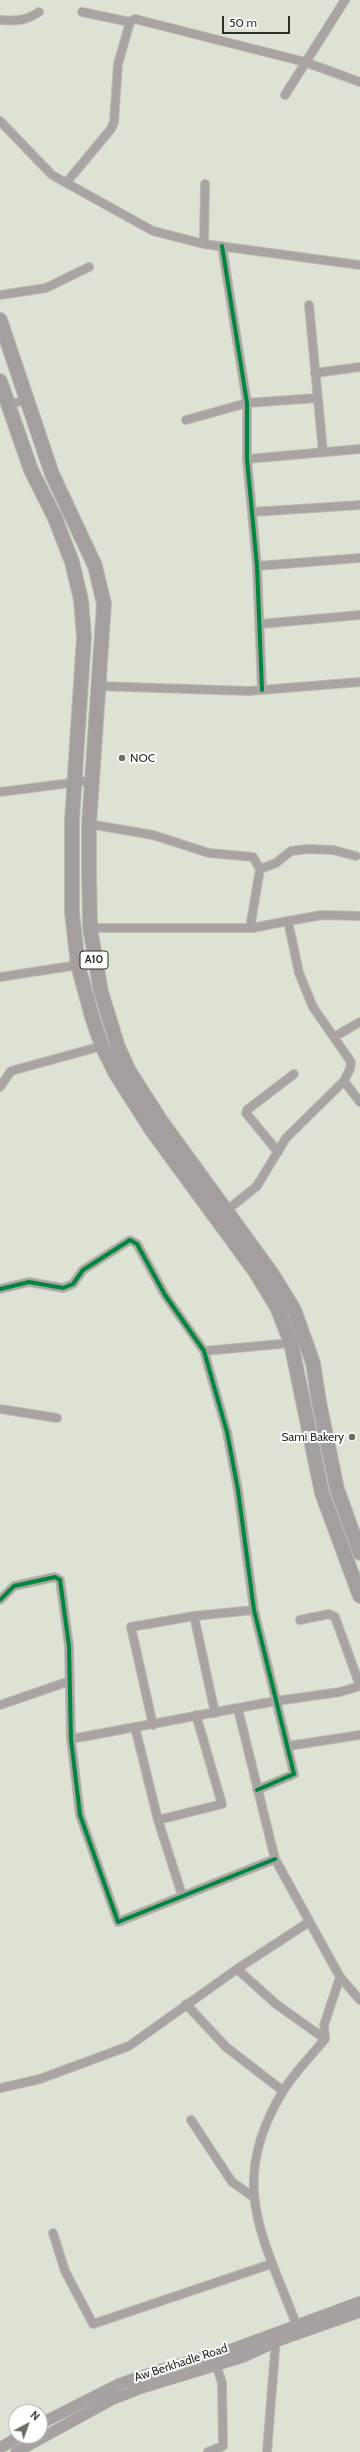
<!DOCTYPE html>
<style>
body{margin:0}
#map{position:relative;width:360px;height:2452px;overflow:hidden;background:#dde2d4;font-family:Cabin,sans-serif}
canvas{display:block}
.north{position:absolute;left:8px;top:2404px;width:40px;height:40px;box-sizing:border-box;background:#fff;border:1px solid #aaaca8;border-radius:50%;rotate:41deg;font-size:11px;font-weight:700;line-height:16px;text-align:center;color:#2b2f25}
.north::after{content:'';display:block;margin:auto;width:14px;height:18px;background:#696e62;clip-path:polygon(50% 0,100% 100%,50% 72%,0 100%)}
.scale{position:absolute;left:222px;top:16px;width:68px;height:18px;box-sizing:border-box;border:2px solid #2b2f25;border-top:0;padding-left:5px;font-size:12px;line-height:14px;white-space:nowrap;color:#2b2f25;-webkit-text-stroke:3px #fff;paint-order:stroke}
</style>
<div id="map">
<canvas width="360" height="2452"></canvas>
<div class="north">N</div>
<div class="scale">50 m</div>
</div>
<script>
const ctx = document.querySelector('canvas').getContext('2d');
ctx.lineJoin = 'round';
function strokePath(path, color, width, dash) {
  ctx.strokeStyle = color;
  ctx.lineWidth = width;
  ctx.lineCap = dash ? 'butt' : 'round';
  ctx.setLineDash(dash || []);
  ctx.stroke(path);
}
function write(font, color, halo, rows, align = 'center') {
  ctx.font = font + ' Cabin,sans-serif';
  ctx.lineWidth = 4;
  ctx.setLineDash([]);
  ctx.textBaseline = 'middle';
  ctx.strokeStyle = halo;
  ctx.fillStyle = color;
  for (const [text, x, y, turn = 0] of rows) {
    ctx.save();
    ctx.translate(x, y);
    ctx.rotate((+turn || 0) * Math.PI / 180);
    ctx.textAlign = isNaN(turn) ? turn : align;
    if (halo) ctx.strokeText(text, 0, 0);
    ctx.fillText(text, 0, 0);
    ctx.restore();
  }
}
const street = new Path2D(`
 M82,12L130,22L135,19L305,62L360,82
 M0,20C15,21 26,21 39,12
 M285,95L345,0
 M0,121L52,175L153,231L204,244L360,265
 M66,183L111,129L114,122L118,64L130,22
 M204,244L205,184
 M222,246L247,403V459L257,566L262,690
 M0,295L46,288L89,267
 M309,305L323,452
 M315,373L360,367
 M7,405L26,400
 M186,420L247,403L317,398
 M247,459L360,449
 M253,512L360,505
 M257,566L360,558
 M260,624L360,615
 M97,686L249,691L360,682
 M0,792L94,780
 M89,824L153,835L209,853L253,857L260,869L251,922L252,928
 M260,869L276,863L291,851L308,849L333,850L356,856
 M288,921L322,915L360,916
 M90,928H252L288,921L299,973L313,1007L351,1062L350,1069L344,1081L360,1102
 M0,977L78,965
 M334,1037L360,1022
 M0,1087L11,1071L102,1046
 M278,1152L246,1113L247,1110L294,1074
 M226,1211L257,1186L286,1138L344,1081
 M0,1289L29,1282L63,1288L73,1284L83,1270L130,1240L137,1244L165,1295L204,1351L227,1432L238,1490L254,1610L294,1774L257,1790
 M204,1351L291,1343
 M0,1409L57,1418
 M0,1600L14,1586L55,1577L60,1580L69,1646L71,1739L80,1815L118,1922L275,1859
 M194,1616L215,1713
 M300,1620L329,1614L335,1617L360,1686
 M0,1705L70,1681
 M238,1709L275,1859L340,1977L360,2000
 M153,1725L131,1627L194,1616L254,1610
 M135,1727L158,1820L182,1895
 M71,1739L276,1701L340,1692L360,1686
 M288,1746L360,1735
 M158,1820L222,1804L196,1715
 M237,1969L276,2004L325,2039
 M186,2004L226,2047L283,2091
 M0,2088L40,2079L129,2046L237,1969L309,1922
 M191,2120L232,2182L252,2196
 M53,2233L65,2271L93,2324L271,2264
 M298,2329C264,2238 226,2185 283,2091C294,2073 311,2056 325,2039L324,2025L340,1977
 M208,2452L223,2446L222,2383L216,2364
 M267,2452L276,2338`);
const secondary = new Path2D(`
 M40,2424L119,2384L166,2368L230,2350L360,2302
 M0,2448L20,2436
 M16,2452L111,2400L141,2388L243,2357L277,2341L360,2312`);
const highway = new Path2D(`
 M0,320L52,474L95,566L104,604L89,824V874L90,928L101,992L118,1047L129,1071L161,1121L272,1274L294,1310L313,1363L319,1402L337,1489L360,1553
 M0,381L31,470L55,518L72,562L81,600L84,637L72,820V913L78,965L92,1017L102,1046L116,1074L151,1129L255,1271L277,1307L291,1343L322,1493L360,1596`);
const cycleway = new Path2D(`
 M222,246L247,403V459L257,566L262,690
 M0,1289L29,1282L63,1288L73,1284L83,1270L130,1240L137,1244L165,1295L204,1351L227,1432L238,1490L254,1610L294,1774L257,1790
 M0,1600L14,1586L55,1577L60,1580L69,1646L71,1739L80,1815L118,1922L275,1859`);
const markers = [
 [122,758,4,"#696e62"],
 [352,1437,4,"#696e62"]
];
const shields = [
 [94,960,28]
];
const shieldNames = [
 ["A10",94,960]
];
const poiNames = [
 ["NOC",130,758],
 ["Sami Bakery",344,1437,"right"]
];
const streetNames = [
 ["Aw Berkhadle Road",181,2363,-18]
];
strokePath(street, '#b9bdb2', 10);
strokePath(secondary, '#b9bdb2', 12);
strokePath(highway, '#b9bdb2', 16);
strokePath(street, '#a9a3a4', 8);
strokePath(secondary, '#a7a2a1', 11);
strokePath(highway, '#a49f9e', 14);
strokePath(cycleway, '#00873e', 4);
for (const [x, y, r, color] of markers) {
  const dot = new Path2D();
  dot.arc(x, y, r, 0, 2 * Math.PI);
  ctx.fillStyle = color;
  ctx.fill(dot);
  strokePath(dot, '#fff', 1.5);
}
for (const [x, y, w] of shields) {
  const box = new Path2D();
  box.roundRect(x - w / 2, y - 9, w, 18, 3);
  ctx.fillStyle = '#fff';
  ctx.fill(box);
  strokePath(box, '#2b2f25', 1);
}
write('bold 11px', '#2b2f25', null, shieldNames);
write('12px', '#2b2f25', '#fff', poiNames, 'left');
write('12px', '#2b2f25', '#fff', streetNames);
</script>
